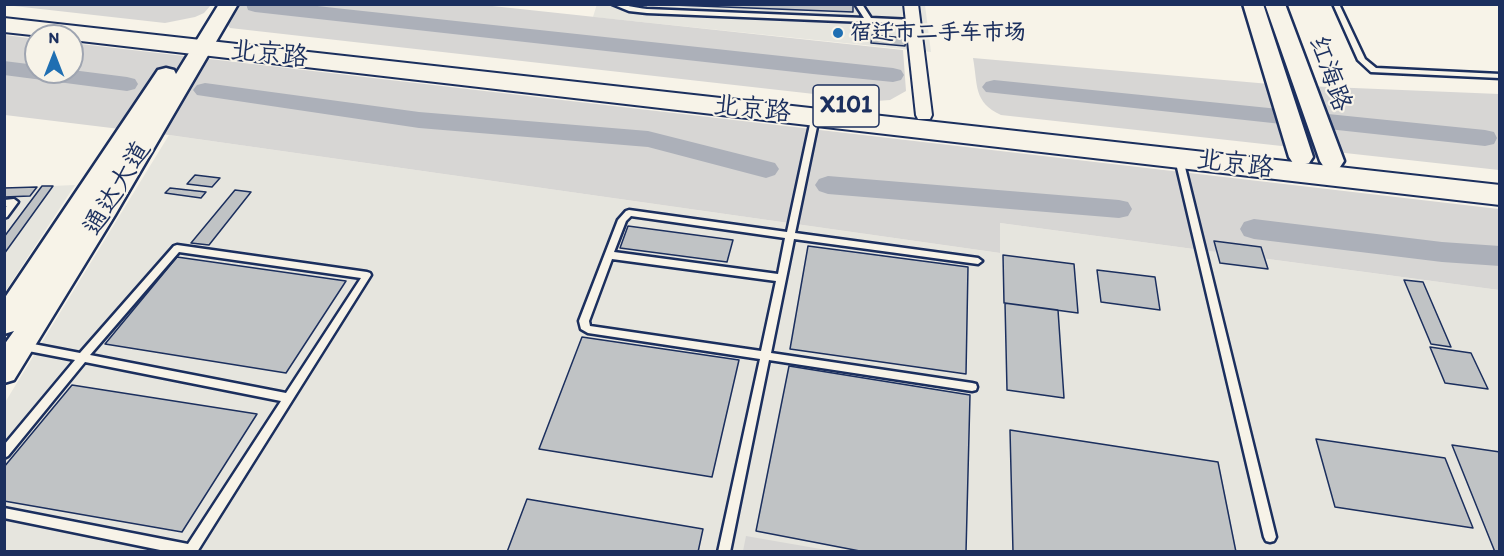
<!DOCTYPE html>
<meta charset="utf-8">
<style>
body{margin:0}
#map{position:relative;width:1504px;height:556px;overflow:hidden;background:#f7f3e8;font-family:Itim,sans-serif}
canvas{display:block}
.frame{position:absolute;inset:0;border:6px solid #1b2f5e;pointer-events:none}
.north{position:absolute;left:24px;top:24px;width:60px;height:60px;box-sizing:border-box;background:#f7f3e8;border:2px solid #9fa5b1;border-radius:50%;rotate:0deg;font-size:16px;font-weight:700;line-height:24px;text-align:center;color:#1b2f5e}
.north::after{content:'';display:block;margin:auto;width:21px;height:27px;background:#1f6fb2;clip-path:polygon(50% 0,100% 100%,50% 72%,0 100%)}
</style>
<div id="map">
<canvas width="1504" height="556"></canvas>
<div class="frame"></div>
<div class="north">N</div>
</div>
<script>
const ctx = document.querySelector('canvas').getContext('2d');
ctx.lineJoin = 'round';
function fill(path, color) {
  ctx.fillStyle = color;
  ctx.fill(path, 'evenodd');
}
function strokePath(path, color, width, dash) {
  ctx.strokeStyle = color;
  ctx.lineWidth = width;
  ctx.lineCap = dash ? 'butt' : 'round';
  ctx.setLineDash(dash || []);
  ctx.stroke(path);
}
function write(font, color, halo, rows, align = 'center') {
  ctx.font = font + ' Itim,"LXGW WenKai TC",sans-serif';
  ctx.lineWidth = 4.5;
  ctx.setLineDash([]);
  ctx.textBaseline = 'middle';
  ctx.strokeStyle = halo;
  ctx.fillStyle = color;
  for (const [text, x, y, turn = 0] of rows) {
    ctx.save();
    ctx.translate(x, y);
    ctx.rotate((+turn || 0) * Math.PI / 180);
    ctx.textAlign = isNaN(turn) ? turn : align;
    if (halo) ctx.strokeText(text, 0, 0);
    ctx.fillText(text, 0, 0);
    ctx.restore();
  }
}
const built = new Path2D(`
 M597,4L925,5L931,52L593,17Z
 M169,135L1000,253V223L1499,290V551H5L4,404Z
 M75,185L5,292L4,188Z`);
const green = new Path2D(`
 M5,5V4L211,5L204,13L195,17L165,23Z
 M234,5H483L903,50L906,91L890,100L876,101L230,28L224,20Z
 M5,35L36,39V72H72V43L1499,209V290L1000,223V253L169,135L5,115Z
 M973,58L1281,85L1499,94V170L1001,115C973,102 978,85 973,58Z
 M746,536L832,551H743Z`);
const river = new Path2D(`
 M246,4H300L335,8L893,68L901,70L904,75L901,80L893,82L813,74L255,12L248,10Z
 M4,61L36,65V72H72V70L127,77L135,79L138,84L135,89L127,91L4,75Z
 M994,80L1485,130L1494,132L1497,138L1494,144L1485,146L986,92L982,87L986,82Z
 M205,83L419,112L648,131L775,163L779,169L775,175L766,178L648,147L419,128L197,95L193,90L197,85Z
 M828,176L1119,200L1128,202L1132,209L1128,216L1119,218L828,194L819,191L815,185L819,179Z
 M1254,219L1442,242L1500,246V266L1442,262L1254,239L1244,236L1240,229L1244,222Z`);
const building = new Path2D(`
 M647,4H853V12Z
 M872,35L906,38L905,46L871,43Z
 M195,175L220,178L212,187L187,184Z
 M42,186H53L4,254V237Z
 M37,187L30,196L4,197V188Z
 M170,188L206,192L201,198L165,193Z
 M235,190L251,192L209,245L191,243Z
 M628,226L733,240L727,262L620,248Z
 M1214,241L1261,247L1268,269L1220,263Z
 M808,246L968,267L966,374L790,349Z
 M1003,255L1074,264L1078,313L1004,303Z
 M177,257L346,281L286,373L105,344Z
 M1097,270L1155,277L1160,310L1101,302Z
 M1404,280L1423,282L1451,347L1431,344Z
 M1005,303L1058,310L1064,398L1007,390Z
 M582,337L739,360L712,477L539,449Z
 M1430,347L1471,353L1488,389L1445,383Z
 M789,366L970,395L966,552H865L756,531Z
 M72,385L257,414L182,532L4,501V467Z
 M1010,430L1218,462L1236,552H1013Z
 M1316,439L1445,458L1473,528L1335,507Z
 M1452,445L1500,452V552H1495Z
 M527,499L703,529L698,552H507Z`);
const lane = new Path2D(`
 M612,4C624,4 635,8 647,9L864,18L855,4H862L871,18L913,20L916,22L913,24L647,13L629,11Z
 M1333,4H1339L1365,59L1376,68L1500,74V78L1371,72L1358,60Z
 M812,115H818L819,117L795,233L978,258L982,261L978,264L794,239L771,353L972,383L976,384L977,387L976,390L972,391L769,360L730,552H718L760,359L588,333L581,329L579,321L618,220L626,211L629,210L787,232ZM631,216L785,238L778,274L614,252L626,221ZM612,259L776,281L761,351L590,326L589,321Z
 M1179,156L1183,159L1276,537L1274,541L1270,542L1266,541L1264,537L1175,159Z
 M14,199L18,202L7,217L4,218V208L7,206H4V200Z
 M177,245L367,272L370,273L371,275L197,552H170L4,518V508L188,544L281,401L85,362L8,456L4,458V445L75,360L23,350L20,349L18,346L20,343L23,342L80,353L174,246ZM179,252L361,278L286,393L90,355Z`);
const street = new Path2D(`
 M904,4H918L932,115L930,119H918L916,115Z`);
const secondary = new Path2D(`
 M219,4H238L115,215L14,380L4,383V345L14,331L4,334V299L158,70L166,68L174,70L176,74Z
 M1243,4H1263L1313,157L1309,163L1301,165L1293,163L1289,157Z
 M1265,4H1285L1344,161L1340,167L1332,169L1324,167L1320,161Z`);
const primary = new Path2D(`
 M4,18L1500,185V205L72,40V36H41L4,32Z`);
const markers = [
 [838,33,6,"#1f6fb2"]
];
const farPoinames = [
 ["宿迁市二手车市场",850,33]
];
const shields = [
 [846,106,66]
];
const shieldNames = [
 ["X101",846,106]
];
const streetNames = [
 ["北京路",269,55,6],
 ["红海路",1329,74,70],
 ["北京路",752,110,6],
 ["北京路",1235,165,7],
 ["通达大道",118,189,-59]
];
fill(built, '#e6e5de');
fill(green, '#d7d6d4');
fill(river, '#acb0b9');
fill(building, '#c0c3c5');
strokePath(building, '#1b2f5e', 1.5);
strokePath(lane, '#1b2f5e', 5);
strokePath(street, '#1b2f5e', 4);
strokePath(secondary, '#1b2f5e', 5);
strokePath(primary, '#1b2f5e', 4);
fill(lane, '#f7f3e8');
fill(street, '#f7f3e8');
fill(secondary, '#f7f3e8');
fill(primary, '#f7f3e8');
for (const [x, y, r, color] of markers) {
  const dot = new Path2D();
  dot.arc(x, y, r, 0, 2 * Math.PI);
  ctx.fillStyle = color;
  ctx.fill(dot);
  strokePath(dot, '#f7f3e8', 2);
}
write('bold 22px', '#1b2f5e', '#f7f3e8', farPoinames, 'left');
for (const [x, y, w] of shields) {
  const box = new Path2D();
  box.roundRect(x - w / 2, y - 21, w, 42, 4.5);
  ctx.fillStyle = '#f7f3e8';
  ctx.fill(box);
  strokePath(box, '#1b2f5e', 1.5);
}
write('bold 24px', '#1b2f5e', null, shieldNames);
write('26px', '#1b2f5e', '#f7f3e8', streetNames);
</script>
